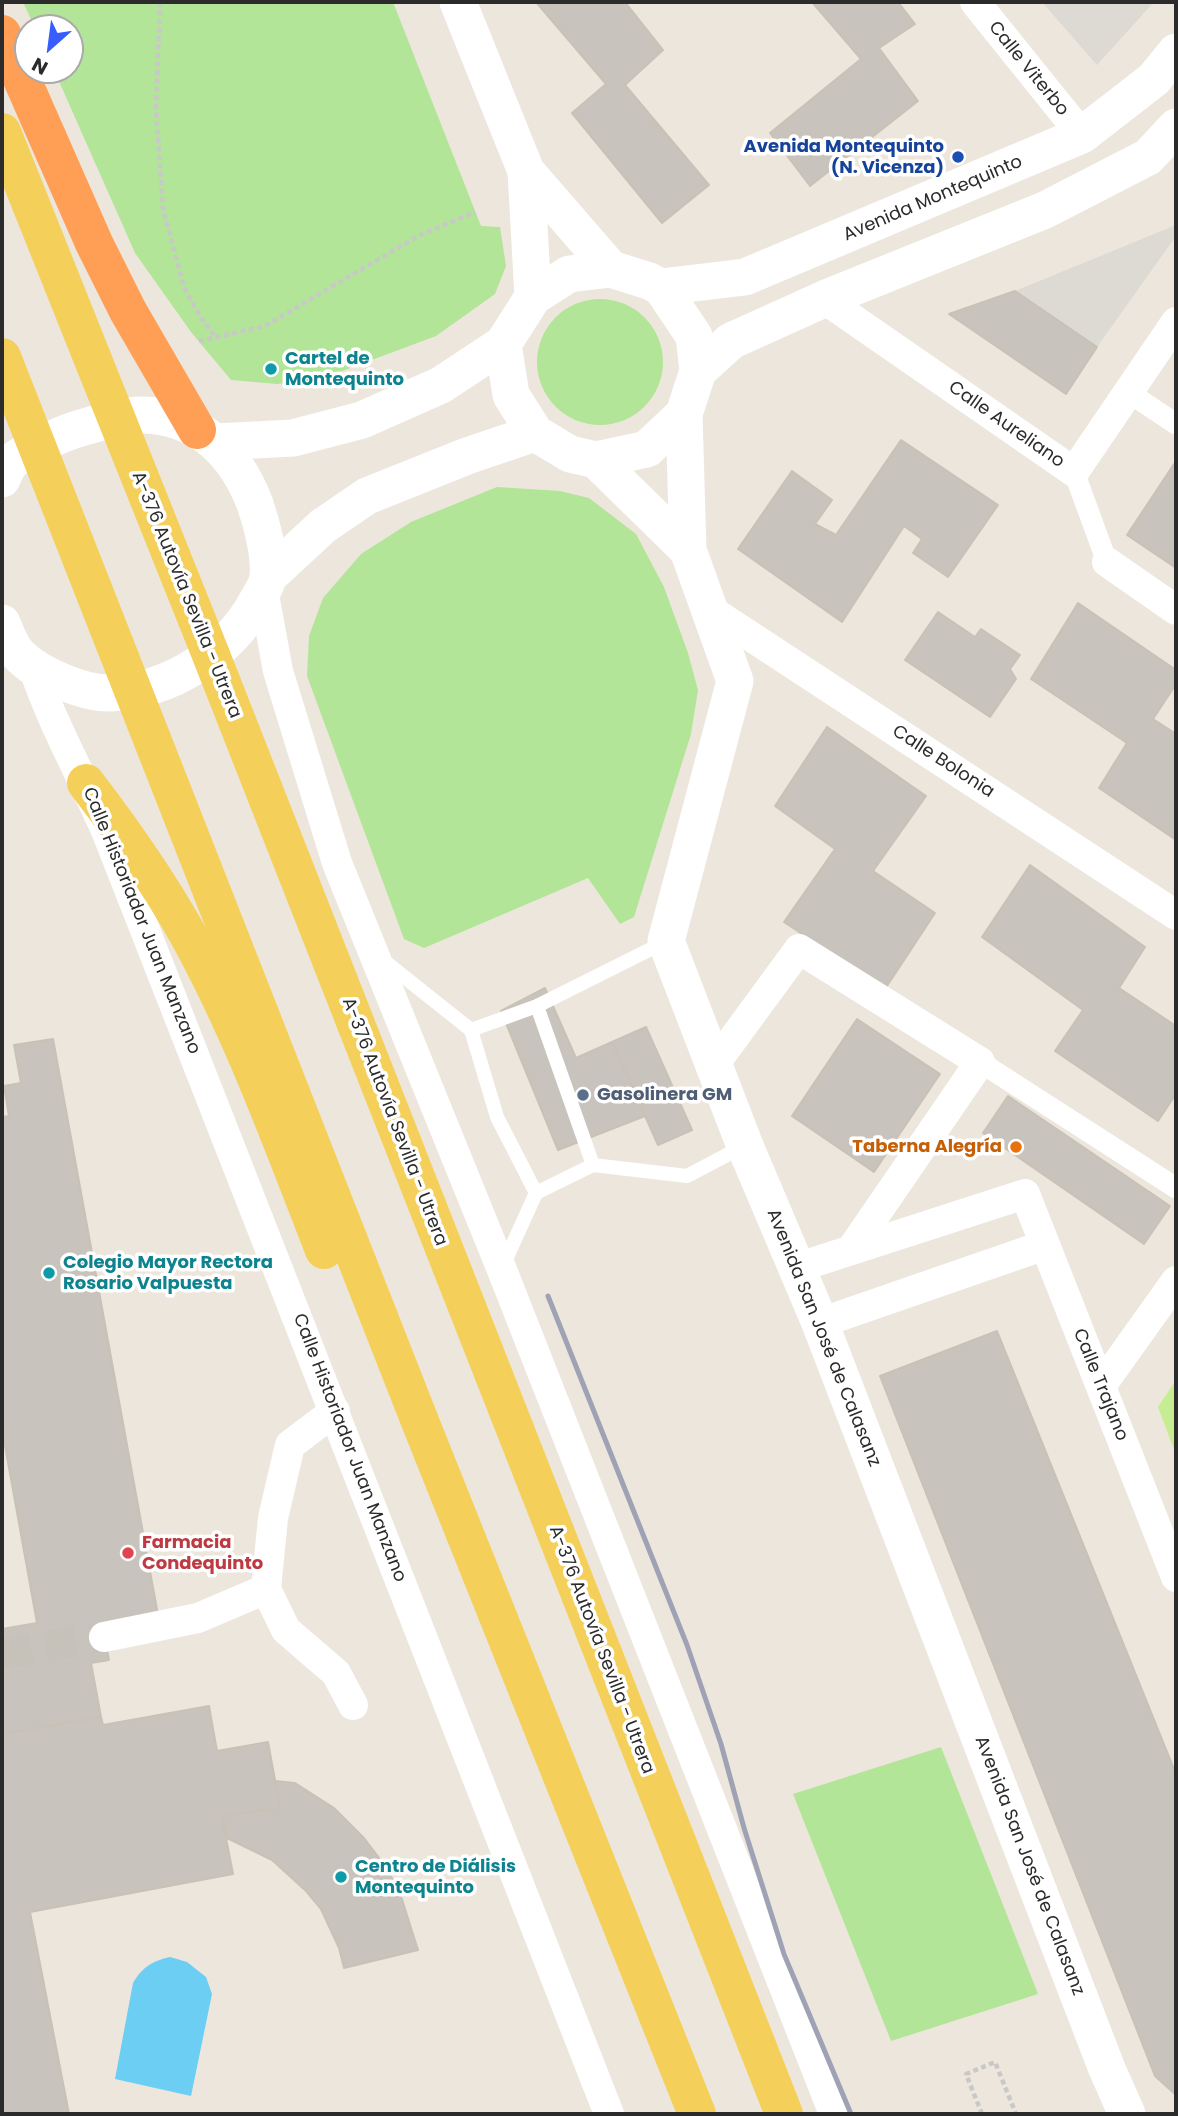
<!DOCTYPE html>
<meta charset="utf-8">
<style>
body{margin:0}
#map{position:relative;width:1178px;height:2116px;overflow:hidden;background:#ede6dc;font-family:Poppins,sans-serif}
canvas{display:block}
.frame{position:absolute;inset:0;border:4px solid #2b2b2b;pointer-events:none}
.north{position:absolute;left:14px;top:14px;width:70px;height:70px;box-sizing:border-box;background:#fff;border:2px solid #aaa;border-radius:50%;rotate:208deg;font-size:19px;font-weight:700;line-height:28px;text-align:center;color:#2b2b2b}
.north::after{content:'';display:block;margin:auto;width:24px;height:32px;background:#375dff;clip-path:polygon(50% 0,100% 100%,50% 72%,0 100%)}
</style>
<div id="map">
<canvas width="1178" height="2116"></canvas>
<div class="frame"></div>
<div class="north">N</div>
</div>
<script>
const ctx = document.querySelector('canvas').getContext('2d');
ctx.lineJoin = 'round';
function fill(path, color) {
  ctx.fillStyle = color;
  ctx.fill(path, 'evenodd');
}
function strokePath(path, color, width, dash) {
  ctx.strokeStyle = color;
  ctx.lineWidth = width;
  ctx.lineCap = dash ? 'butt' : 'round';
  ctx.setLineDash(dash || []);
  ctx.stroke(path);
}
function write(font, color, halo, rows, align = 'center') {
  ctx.font = font + ' Poppins,sans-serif';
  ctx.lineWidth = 7;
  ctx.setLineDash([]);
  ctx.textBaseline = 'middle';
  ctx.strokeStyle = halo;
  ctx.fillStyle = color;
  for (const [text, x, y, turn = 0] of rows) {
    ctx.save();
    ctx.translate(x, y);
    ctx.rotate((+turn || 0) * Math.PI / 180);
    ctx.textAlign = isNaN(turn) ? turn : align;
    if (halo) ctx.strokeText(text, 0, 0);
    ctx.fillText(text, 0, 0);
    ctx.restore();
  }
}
const green = new Path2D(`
 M23,2H393L481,226L500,227L506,266L495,294L436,336L318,380L277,384L231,380L191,332L135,253L54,70H70V28H35Z
 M537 362a63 63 0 1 1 126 0a63 63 0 1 1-126 0Z
 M497,487L560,491L589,498L636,534L664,587L688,653L698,690L691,734L634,917L620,924L588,878L424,948L404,939L307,676L309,636L323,598L361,554L411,522Z
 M941,1747L1038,1994L891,2041L793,1794Z`);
const pitch = new Path2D(`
 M1176,1380V1455L1158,1407Z`);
const plaza = new Path2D(`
 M1042,2H1154L1097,65Z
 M1176,225V236L1097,347L1015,291Z`);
const water = new Path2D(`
 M170,1957L187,1962L206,1977L212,1994L191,2096L115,2079L133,1983C142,1967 153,1961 170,1957Z`);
const building = new Path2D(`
 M536,2H625L663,50L625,85L709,185L662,223L572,113L606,84Z
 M812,2H898L915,24L879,48L918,101L810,186L770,133L861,59Z
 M1015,291L1097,347L1066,394L949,314Z
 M901,440L998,505L948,577L913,553L922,539L904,526L842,622L738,549L792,471L832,500L815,524L836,535Z
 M1174,464L1176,466V568L1127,535Z
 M1078,603L1176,670V684L1153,719L1176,734V840L1099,788L1127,743L1031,679Z
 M938,612L975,637L981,629L1020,655L1010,669L1016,679L990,717L905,660Z
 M827,727L926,796L873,871L935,913L885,989L784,922L835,849L775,806Z
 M1030,865L1145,947L1119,988L1176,1026V1094L1158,1121L1055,1051L1083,1010L982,937Z
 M545,988L576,1058L612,1042L645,1116L558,1150L501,1011Z
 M857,1019L940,1074L874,1172L792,1116Z
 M646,1027L692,1130L658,1145L612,1042Z
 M53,1039L158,1615L102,1624L109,1660L91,1663L101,1717L2,1734V1629L37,1623L2,1429V1117L9,1116L4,1086L21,1083L14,1045Z
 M1008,1096L1170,1206L1144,1244L983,1133Z
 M997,1331L1176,1774V2095L1155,2076L880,1376Z
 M209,1706L217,1751L268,1742L280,1807L222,1817L233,1874L30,1912L69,2114H2V1734L101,1717L103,1725Z
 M275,1781L295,1783L334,1808L364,1838L383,1863L399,1890L418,1950L344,1968L339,1948L321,1909L306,1891L272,1860L227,1838L222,1817L280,1807Z`);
const minorTunnel = new Path2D(`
 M2,1654L104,1637`);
const path = new Path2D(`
 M160,2L156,109L163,209L184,287L201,318L216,337
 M199,341L265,326L418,236L475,212
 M982,2114L966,2074L995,2062L1016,2114`);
const service = new Path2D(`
 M383,960L471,1030L537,1006L593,1165L536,1193L502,1268
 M537,1006L665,942
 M471,1030L497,1117L536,1193
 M593,1165L687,1176L744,1146`);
const pedestrian = new Path2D(`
 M1128,392L1176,424
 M1074,472L1107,562
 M980,1062L1176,1188`);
const minor = new Path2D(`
 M975,2L1082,135
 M824,299L1074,472L1176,322
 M1107,562L1176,610
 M263,589L278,671L337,863L502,1270L834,2114
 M709,609L1176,915
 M34,669C53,726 83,778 107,833L609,2114
 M714,1065L799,949L980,1062L851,1250
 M796,1268L1025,1194L1176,1577
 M820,1323L1045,1245
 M1101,1386L1176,1281
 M335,1411L290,1445L273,1518L266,1589L286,1630L336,1673L353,1705
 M104,1637L198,1618L266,1589`);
const tertiary = new Path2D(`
 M458,2L526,171L533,297
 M526,171L611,269
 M611,269L649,281L661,287L694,336L698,371L684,414L647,449L596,460L570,454L535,433L511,395L503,344L533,297L569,274Z
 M661,287L745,277L1082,135L1154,79L1176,52
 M698,371L731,341L824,299L1045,210L1148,157L1176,127
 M684,414L688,550L735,681L666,941L745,1146L820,1323L1107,2069L1127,2114
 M216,442L293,438L362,420L441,385L503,344
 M596,460L688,550
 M2,479C4,475 6,469 9,465C20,451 66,432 84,427C103,422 122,415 141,415C199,415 236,454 255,504C262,524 270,555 268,577C267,585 261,594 257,601C229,653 170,691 111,693C84,694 37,674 19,655C11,647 6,633 2,623
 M268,577L323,526L367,496L467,456L535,433`);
const primary = new Path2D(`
 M2,132L211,655L784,2114
 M2,357L419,1419L697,2114
 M86,783C129,839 170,898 202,961C250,1054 286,1153 324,1250`);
const motorway = new Path2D(`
 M2,34L94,243L128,311L197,430`);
const rail = new Path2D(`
 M548,1296L687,1645L721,1744L744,1828L784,1954L851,2114`);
const markers = [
 [958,157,7,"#1a4fb4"],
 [271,369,7,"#0f9aa8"],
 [583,1095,7,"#5c6f8a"],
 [1016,1147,7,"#e8710a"],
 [49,1273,7,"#0f9aa8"],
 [128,1553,7,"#e0444e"],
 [341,1877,7,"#0f9aa8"]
];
const streetNames = [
 ["Calle Viterbo",1028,69,51],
 ["Avenida Montequinto",933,199,-23],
 ["Calle Aureliano",1006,425,35],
 ["A-376 Autovía Sevilla - Utrera",186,595,68],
 ["Calle Bolonia",943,762,33],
 ["Calle Historiador Juan Manzano",141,921,68],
 ["A-376 Autovía Sevilla - Utrera",394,1122,69],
 ["Avenida San José de Calasanz",823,1338,68],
 ["Calle Trajano",1100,1385,68],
 ["Calle Historiador Juan Manzano",349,1448,69],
 ["A-376 Autovía Sevilla - Utrera",601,1650,69],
 ["Avenida San José de Calasanz",1029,1866,69]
];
const transitNames = [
 ["Avenida Montequinto",944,147],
 ["(N. Vicenza)",944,168]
];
const cultureNames = [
 ["Cartel de",285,359],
 ["Montequinto",285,380],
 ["Colegio Mayor Rectora",63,1263],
 ["Rosario Valpuesta",63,1284],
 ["Centro de Diálisis",355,1867],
 ["Montequinto",355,1888]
];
const serviceNames = [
 ["Gasolinera GM",597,1095]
];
const foodNames = [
 ["Taberna Alegría",1002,1147]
];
const healthNames = [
 ["Farmacia",142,1543],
 ["Condequinto",142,1564]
];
fill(green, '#b2e597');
fill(pitch, '#c6ed92');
fill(plaza, '#ddd9d3');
fill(water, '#6ccef2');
fill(building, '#c8c3bc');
strokePath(building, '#c8c2b6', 2);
strokePath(minorTunnel, '#c6c1b9', 30, [30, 15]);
strokePath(path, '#c8c8c8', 4.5, [5, 3.5]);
strokePath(service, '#fff', 14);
strokePath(pedestrian, '#fff', 21);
strokePath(minor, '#fff', 30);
strokePath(tertiary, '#fff', 37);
strokePath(primary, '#f4d05a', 38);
strokePath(motorway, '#ff9e55', 38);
strokePath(rail, '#9fa2b5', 5);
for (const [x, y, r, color] of markers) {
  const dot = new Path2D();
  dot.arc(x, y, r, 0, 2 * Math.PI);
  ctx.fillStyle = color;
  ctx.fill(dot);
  strokePath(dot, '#fff', 2.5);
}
write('18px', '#2b2b2b', '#fff', streetNames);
write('bold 18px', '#164399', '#fff', transitNames, 'right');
write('bold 18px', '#0d838f', '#fff', cultureNames, 'left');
write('bold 18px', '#4e5e75', '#fff', serviceNames, 'left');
write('bold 18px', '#c56008', '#fff', foodNames, 'right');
write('bold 18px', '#be3a42', '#fff', healthNames, 'left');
</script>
